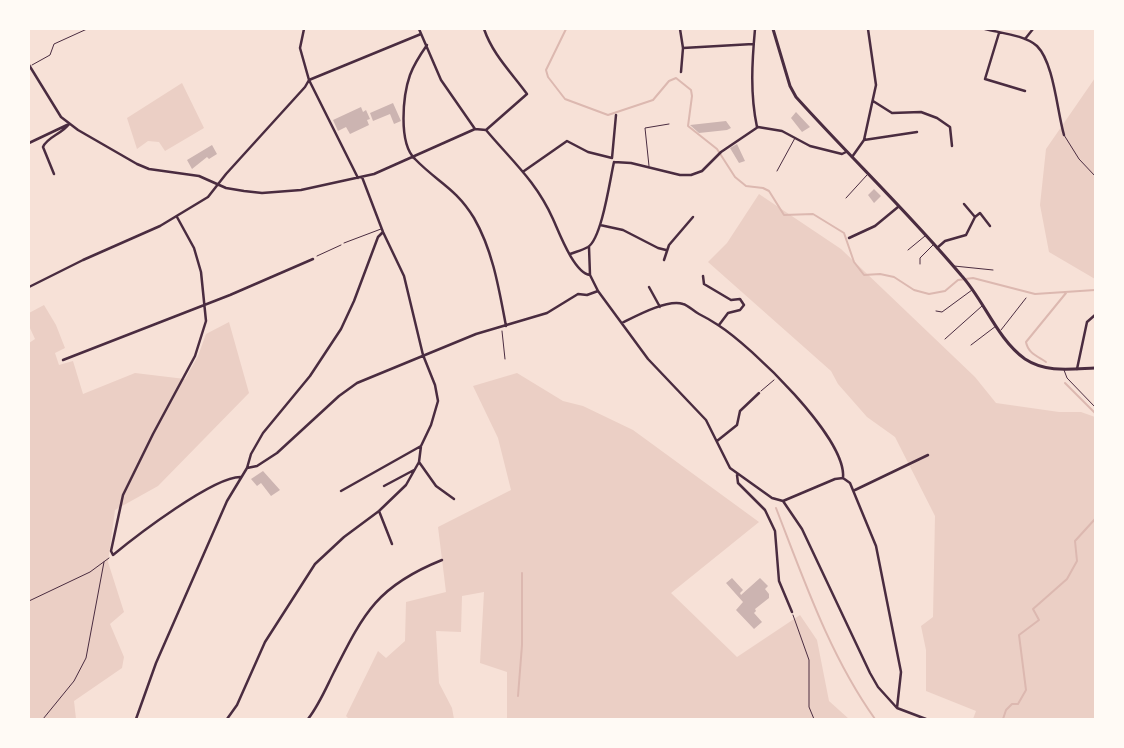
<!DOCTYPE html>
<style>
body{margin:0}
#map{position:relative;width:1124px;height:748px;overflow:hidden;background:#f7e1d7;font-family:Quicksand,sans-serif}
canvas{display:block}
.frame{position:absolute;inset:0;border:30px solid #fffaf5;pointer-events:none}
</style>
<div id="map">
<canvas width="1124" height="748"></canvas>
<div class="frame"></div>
</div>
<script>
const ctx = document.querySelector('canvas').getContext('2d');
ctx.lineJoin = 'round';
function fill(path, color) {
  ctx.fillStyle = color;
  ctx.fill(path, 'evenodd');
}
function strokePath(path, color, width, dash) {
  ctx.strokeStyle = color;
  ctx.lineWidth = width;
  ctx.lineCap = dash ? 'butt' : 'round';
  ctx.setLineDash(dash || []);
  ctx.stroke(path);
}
const green = new Path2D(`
 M1095,78V279L1049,252L1040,205L1046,149Z
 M182,83L204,128L165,151L159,142L148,141L137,149L127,118Z
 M759,194L841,249L975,377L996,403L1059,412H1081L1095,417V719H973L976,711L926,691V650L921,626L933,617L935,516L895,437L867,417L838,384L831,371L708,262L727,243Z
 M44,305L56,325L65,348L55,353L59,365L73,361L83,394L135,373L185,379L198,356L206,334L229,322L249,393L158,486L115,510L108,562L124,612L110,624L124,657L122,668L74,701L76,719H29V343L35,339L29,326V313Z
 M517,373L563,401L583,406L633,430L759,522L671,593L737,657L800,615L817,640L829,701L849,719H507V672L480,663L484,592L462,596L461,632L436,631L439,683L452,708L454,719H349L346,716L378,651L386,658L405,641L406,602L446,592L438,527L511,490L498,438L473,386Z`);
const stream = new Path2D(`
 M566,29L546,70L548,77L565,99L608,115L653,100L669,81L676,78L691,90L692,96L688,126L717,149L735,177L746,186L763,188L769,191L784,215L813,214L844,233L854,262L864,275L880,274L894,277L914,290L929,294L945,291L958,280L973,278L1035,294L1095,290
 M1046,362C1037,356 1028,353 1026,342L1066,293
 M1065,383L1095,413
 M776,508C804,580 830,656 875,719
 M518,696L522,645V573
 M1003,719L1006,710L1012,704H1018L1026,690L1019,635L1039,620L1033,609L1067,579L1077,561L1075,541L1095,519`);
const building = new Path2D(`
 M393,103L401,121L394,124L390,114L373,121L370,113Z
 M361,107L363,112L366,110L370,119L367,120L369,125L350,134L346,127L338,131L333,120Z
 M796,112L810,127L802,132L791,118Z
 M726,121L731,128L727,130L699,133L690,125Z
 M737,144L745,161L739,163L730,148Z
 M212,145L217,154L209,159L207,157L192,169L187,160Z
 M874,189L881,196L874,203L868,195Z
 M263,471L280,490L271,496L261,483L257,486L251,479Z
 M732,578L743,590L740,593L741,595L760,578L768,586L765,589L769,594V598L755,609L756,611L754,613L762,622L754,629L736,610L743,602L726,583Z`);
const path = new Path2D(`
 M32,65L50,55L54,44L87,29
 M317,256L341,245
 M502,331L505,359
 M761,391L774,380
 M29,601L90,572L109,558
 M793,615L809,660V707L814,719
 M43,719L74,681L86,658L104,562`);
const service = new Path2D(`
 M1064,135L1079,159L1095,176
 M649,166L645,128L669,124
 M777,171L795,138
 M846,198L867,175
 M344,243L381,229
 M908,250L925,236
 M920,264V258L933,245
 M954,266L993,270
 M936,311L942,312L972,290
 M1001,330L1026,298
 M945,339L982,306
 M971,345L996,326
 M1064,370L1067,378L1095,407`);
const minor = new Path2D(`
 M304,29L300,48L309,80L358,178
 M419,29L441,80L475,129
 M484,29C493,55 511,72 527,94L486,130
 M680,29L683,48L753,44
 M755,29C752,62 750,94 757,127
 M985,29C1000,33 1025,35 1037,46C1054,63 1057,111 1064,135
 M999,33L985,79L1025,91
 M1025,39L1033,29
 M427,45C420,55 414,64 410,75C403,95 398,143 415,159C437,182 456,188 474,218C493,251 499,289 506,326
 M29,65L61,117L78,130L137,164L149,169L199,176L226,188L244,191L262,193L301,190L374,174L475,129L486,130
 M681,72L683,48
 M873,101L892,113L921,112L937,118L950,127L952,146
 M758,127L782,131L810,146L842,154L846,152
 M486,130C512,161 536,181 553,219C559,232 574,273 590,275L598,291L648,359L706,420L730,468L772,498L783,501L802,529L870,673L878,687L897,708
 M864,140L917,132
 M29,143L67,125
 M852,157L864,140L876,85L868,29
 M612,158L616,115
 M614,162L631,163L680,175H691L702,171L721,152L758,127
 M524,171L567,141L588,152L612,158
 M54,174L43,147C47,137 62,134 69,124
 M964,204L975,217
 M177,217L194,248L201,272L206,321L195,356L153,434L123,495L111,551L113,555C136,536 214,476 241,477
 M600,225L623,230L658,248L666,250
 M849,238L875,226L898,207
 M589,247L590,275
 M937,248L945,241L966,235L975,217L980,213L990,226
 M570,254C575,252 583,250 588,247C602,238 610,179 614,162
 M664,260L669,245L693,217
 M703,276L704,284L731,300L740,299L744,305L740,310L728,313L719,325
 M29,287L83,260L160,226L208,197L226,174L305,87L309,80L421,34
 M649,287L660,307
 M622,323C636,316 667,299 683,304C688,305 693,311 699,314C705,317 712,321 718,325C751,346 847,438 843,478
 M63,360L230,295L313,259
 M1077,369L1087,322L1095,315
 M717,441L737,425L740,411L759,393
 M419,462L436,486L454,499
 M247,468L257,466L277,453L339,396L357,383L476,334L547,313L578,294L587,295L598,291
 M737,475L738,483L765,510L775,531L779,581L792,612
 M384,486L414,470
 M855,490L928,455
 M341,491L421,446
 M783,501L835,479L843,478L850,483L876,546L901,672L897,708L926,719
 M379,511L392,544
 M136,719L156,663L227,501L247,468L251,454L263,433L310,376L341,329L354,301L378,237L383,232
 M227,719L237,705L265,642L315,564L344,537L379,511L406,485L419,462L421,446L431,425L438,401L435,385L423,355L404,276L383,232L362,177
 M308,719C319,705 326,688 334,672C364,613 377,586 442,560`);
const secondary = new Path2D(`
 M773,29L790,86L796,97C850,157 909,213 961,275C984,300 997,339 1025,359C1046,373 1071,369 1095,368`);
fill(green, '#ebcfc5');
strokePath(stream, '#dcb8b0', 2);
fill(building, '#ccb4b1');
strokePath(path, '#4a2c40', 1);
strokePath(service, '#4a2c40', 1);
strokePath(minor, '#4a2c40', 2.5);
strokePath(secondary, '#4a2c40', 3);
</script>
